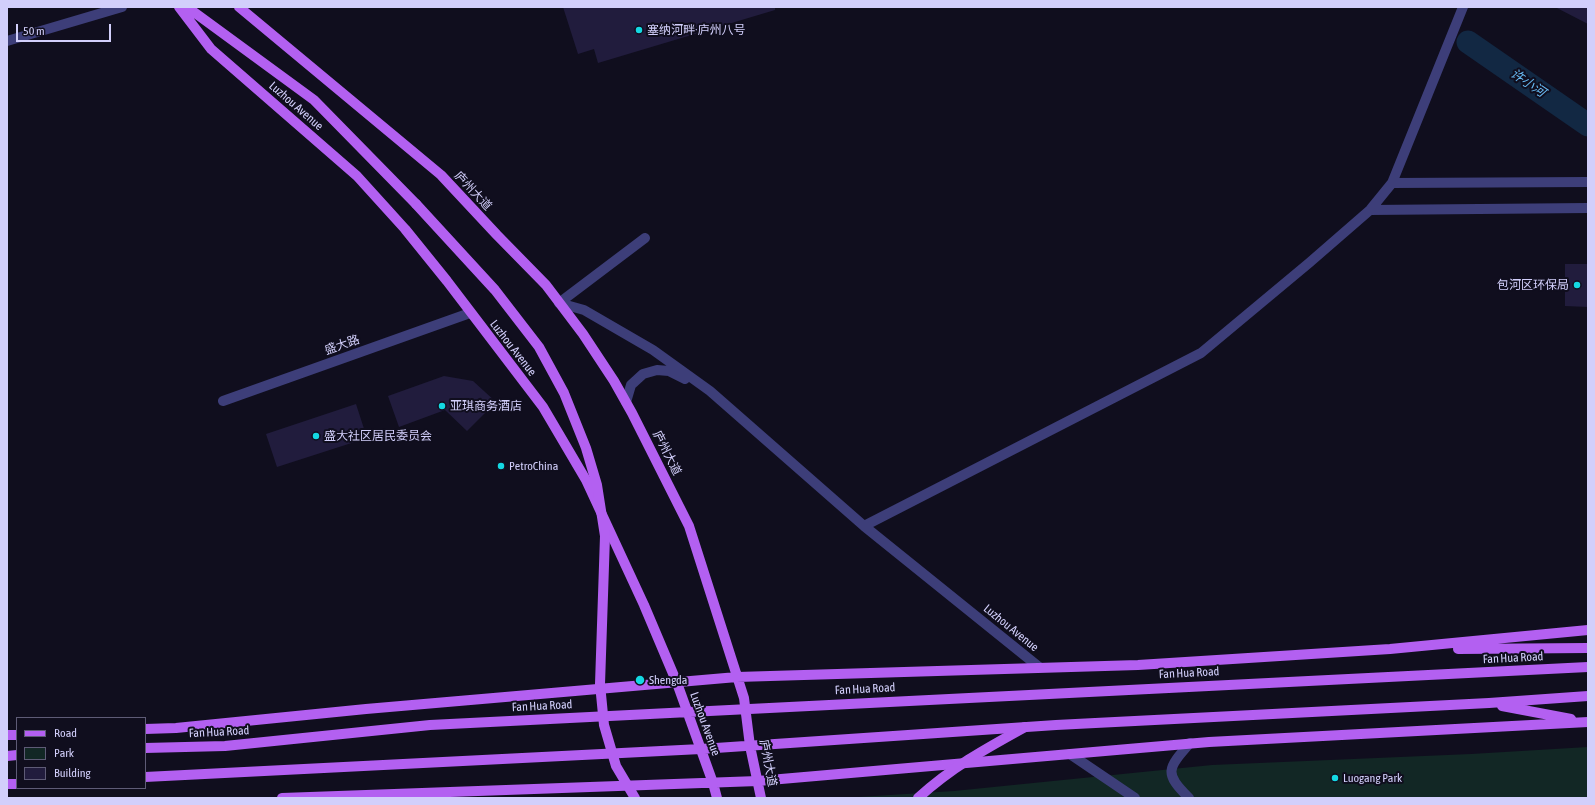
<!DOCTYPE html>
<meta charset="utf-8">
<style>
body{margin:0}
#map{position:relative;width:1595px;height:805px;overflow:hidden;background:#100e1e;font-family:"Asap Condensed",sans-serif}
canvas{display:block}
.frame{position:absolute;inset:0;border:8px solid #d2cffb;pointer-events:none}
.legend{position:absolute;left:16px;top:717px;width:130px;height:72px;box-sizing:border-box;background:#100e1e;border:1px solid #5e5b76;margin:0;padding:5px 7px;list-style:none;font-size:12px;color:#d2cffb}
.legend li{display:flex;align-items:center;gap:8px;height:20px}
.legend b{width:20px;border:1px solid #5e5b76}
.scale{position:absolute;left:16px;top:24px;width:95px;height:18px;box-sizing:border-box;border:2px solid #d2cffb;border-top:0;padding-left:5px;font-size:12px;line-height:14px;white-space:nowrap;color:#d2cffb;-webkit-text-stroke:3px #100e1e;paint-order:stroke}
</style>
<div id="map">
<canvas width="1595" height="805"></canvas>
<div class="frame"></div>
<ul class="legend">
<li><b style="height:5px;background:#b360f1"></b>Road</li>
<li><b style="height:11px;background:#122725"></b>Park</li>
<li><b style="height:11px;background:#211c3d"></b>Building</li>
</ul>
<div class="scale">50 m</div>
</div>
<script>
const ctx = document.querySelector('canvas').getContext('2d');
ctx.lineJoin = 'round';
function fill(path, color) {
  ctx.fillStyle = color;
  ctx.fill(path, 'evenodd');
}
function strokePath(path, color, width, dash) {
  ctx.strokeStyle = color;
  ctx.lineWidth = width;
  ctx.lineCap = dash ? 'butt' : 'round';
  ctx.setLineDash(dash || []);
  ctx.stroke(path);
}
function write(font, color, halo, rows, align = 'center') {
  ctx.font = font + ' "Asap Condensed","Noto Sans SC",sans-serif';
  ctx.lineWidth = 4;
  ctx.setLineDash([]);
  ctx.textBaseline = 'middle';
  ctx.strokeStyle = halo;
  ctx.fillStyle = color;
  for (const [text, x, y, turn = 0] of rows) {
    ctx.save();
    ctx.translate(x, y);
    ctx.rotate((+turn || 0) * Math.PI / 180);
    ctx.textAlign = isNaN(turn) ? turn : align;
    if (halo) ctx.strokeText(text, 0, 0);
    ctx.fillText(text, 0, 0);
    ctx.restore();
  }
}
const green = new Path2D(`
 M1588,747V798H842L954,791L1212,765L1471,754Z`);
const river = new Path2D(`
 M1468,42L1588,125`);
const building = new Path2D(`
 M563,7H775V10L598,63L594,49L578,54Z
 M1555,7H1588V24Z
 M1565,264H1588V307L1565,306Z
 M444,376L473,381L496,402L467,431L445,410L399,427L388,396Z
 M356,404L367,438L277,467L266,434Z`);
const minor = new Path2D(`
 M7,41L122,7
 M1392,183L1588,182
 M1370,210L1588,208
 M559,303L584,310L653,350L710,391L864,526L1039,667
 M559,303L645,238
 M223,401L470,313
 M626,402L631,385L643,374L657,370L669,371L685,379
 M864,526L1201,353L1309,263L1370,210L1392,183L1463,7
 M1070,754L1135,798
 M1189,798C1164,773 1167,769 1190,743`);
const major = new Path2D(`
 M179,7L211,49L357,176L405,229L447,281L543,407L586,480L644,605L677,683L713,783L717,798
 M187,7L314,100L416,204
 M239,7L441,175L497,235L546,285L583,334L614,381L632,413L689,526L744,698L750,746L761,798
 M1458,649L1588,648
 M1502,706L1571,719
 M145,729L176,728L366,709L737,677L1138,665L1390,649L1588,630
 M7,735H17
 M145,748L225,746L430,725L1588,667
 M7,756L17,755
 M145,777L701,749L1056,725L1489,703L1588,696
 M7,784H17
 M282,798L758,781L1209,742L1588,722`);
const majorBridge = new Path2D(`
 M416,204L495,290L539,347L564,393L586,448L597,485L605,536L600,684L604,725L616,766L635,798
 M918,798C952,767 985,749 1025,727`);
const markers = [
 [639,30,4,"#14d8e2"],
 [1577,285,4,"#14d8e2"],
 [442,406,4,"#14d8e2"],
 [316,436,4,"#14d8e2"],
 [501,466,4,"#14d8e2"],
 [640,680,5,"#14d8e2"],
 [1335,778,4,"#14d8e2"]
];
const poiNames = [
 ["塞纳河畔·庐州八号",647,30],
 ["包河区环保局",1569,285,"right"],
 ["亚琪商务酒店",450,406],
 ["盛大社区居民委员会",324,436],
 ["PetroChina",509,466],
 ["Shengda",649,680],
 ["Luogang Park",1343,778]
];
const streetNames = [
 ["Luzhou Avenue",296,106,41],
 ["庐州大道",473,191,47],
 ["盛大路",342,345,-19],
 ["Luzhou Avenue",513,348,52],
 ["庐州大道",667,453,63],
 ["Luzhou Avenue",1011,628,39],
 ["Fan Hua Road",1513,658,-3],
 ["Fan Hua Road",1189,673,-3],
 ["Fan Hua Road",865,689,-3],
 ["Fan Hua Road",542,706,-3],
 ["Luzhou Avenue",705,724,70],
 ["Fan Hua Road",219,732,-3],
 ["庐州大道",768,763,79]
];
const waterNames = [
 ["许小河",1528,83,34]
];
fill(green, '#122725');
strokePath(river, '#122843', 23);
fill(building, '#211c3d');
strokePath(minor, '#3d3e79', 10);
strokePath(major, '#b360f1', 10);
strokePath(majorBridge, '#b360f1', 10);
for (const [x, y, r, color] of markers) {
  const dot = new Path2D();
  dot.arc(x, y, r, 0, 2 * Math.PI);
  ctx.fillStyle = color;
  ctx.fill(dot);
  strokePath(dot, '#100e1e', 1.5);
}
write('12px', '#d2cffb', '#100e1e', poiNames, 'left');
write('12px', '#d2cffb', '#100e1e', streetNames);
write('italic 13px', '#66b8f1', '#100e1e', waterNames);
</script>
